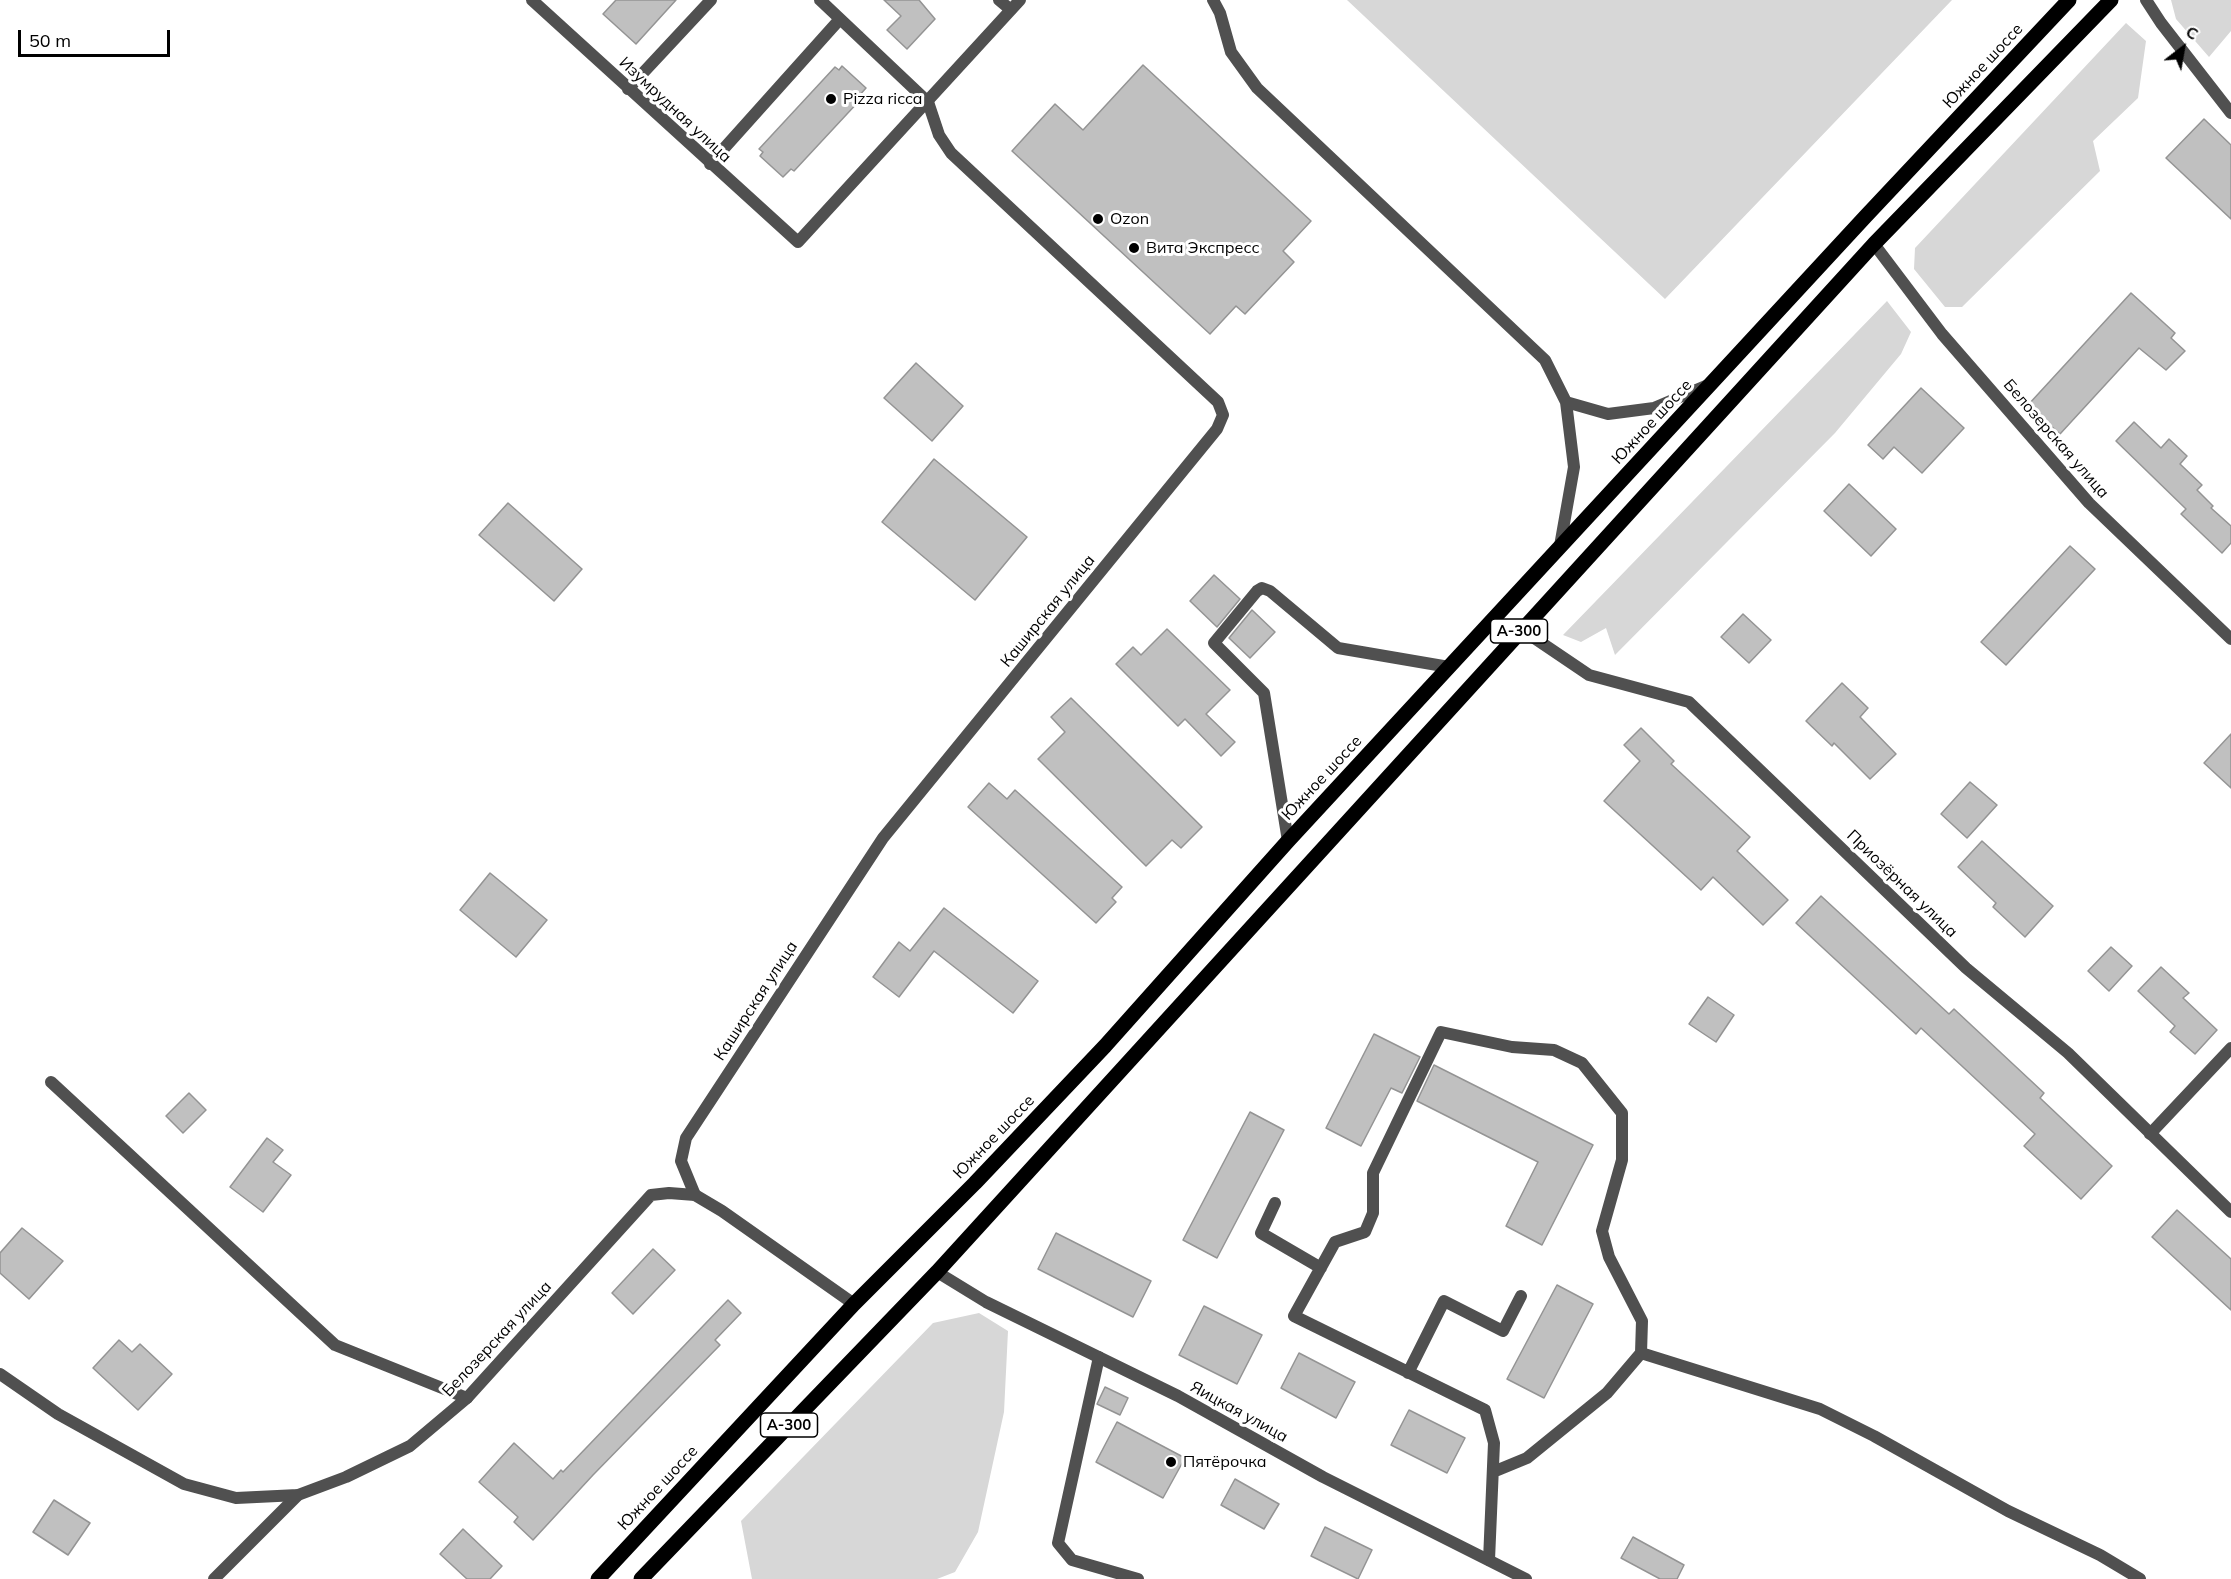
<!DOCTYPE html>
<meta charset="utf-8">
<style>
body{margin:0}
#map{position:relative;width:2231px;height:1579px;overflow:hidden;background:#fff;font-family:Mulish,sans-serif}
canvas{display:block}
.north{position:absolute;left:2153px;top:18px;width:60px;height:60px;-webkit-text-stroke:4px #fff;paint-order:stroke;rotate:31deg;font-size:16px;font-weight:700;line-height:24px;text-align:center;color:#000}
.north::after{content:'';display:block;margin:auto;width:21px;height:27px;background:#000;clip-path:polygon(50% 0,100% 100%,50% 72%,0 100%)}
.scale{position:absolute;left:18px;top:30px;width:152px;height:27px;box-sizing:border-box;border:3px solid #000;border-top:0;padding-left:8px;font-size:18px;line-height:21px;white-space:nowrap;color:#000;-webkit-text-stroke:4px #fff;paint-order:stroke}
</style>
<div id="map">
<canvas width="2231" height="1579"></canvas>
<div class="north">С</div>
<div class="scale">50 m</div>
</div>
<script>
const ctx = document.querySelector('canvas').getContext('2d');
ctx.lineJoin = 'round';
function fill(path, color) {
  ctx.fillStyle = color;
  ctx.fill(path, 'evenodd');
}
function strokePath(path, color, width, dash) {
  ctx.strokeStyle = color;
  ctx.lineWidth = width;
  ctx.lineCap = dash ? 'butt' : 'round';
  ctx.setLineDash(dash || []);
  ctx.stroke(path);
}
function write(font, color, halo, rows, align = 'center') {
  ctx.font = font + ' Mulish,sans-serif';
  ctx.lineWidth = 6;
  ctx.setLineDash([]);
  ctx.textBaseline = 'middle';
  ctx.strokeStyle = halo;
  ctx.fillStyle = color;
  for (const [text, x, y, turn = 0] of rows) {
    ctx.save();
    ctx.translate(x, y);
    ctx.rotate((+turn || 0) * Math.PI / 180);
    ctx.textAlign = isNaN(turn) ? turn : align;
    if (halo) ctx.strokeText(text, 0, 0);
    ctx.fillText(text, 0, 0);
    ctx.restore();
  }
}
const green = new Path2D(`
 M1347,0H1952L1665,299Z
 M2171,0H2231V31L2209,57L2176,19Z
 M2126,23L2146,41L2138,98L2093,141L2100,171L1962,307H1945L1914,269L1915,248Z
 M1887,301L1911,332L1901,354L1835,433L1615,655L1606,628L1581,642L1563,635Z
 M979,1313L1008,1331L1004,1412L978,1532L955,1572L937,1579H752L741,1521L933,1323Z`);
const building = new Path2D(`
 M616,0H676L636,44L603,14Z
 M884,0H919L935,19L907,49L887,30L901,16Z
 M1143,65L1311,221L1283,251L1294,262L1245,314L1236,306L1210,334L1012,151L1055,104L1083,130Z
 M842,66L866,88L858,97L860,100L794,171L791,169L783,177L760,156L763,152L759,149L835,67L839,70Z
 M2204,119L2231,145V219L2166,158Z
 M2131,293L2175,333L2171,338L2185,351L2166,370L2139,348L2060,434L2028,405Z
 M916,363L963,406L932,441L884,398Z
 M1921,388L1964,428L1922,473L1894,447L1883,459L1868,445Z
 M2134,422L2161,448L2169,439L2187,456L2180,464L2202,485L2197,490L2213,506L2211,508L2231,526V543L2222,553L2181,514L2186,509L2116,441Z
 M934,459L1027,537L975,600L882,522Z
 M1849,484L1896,529L1871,556L1824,511Z
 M508,503L582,569L554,601L479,535Z
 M2070,546L2095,569L2006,665L1981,642Z
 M1214,575L1240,599L1217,627L1190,601Z
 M1252,610L1275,632L1250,658L1229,638Z
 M1743,614L1771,640L1749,663L1721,637Z
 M1167,629L1230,690L1206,714L1235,742L1221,756L1185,719L1178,726L1116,664L1133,647L1141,655Z
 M1842,683L1868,708L1860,717L1896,754L1870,779L1834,743L1832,746L1806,721Z
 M1071,698L1202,827L1181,848L1172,840L1146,866L1038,759L1065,732L1051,717Z
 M1641,728L1674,761L1671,764L1750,837L1737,851L1788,900L1763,925L1713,877L1701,890L1604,801L1640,761L1624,745Z
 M2231,734V788L2204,763Z
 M1970,782L1997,805L1967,838L1941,814Z
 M989,783L1007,799L1015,790L1122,887L1112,898L1116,902L1096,923L968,807Z
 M1982,841L2053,906L2025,937L1993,907L1996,903L1958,867Z
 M490,873L547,920L516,957L460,910Z
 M1821,896L1949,1014L1954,1009L2044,1093L2040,1098L2112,1166L2081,1199L2024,1146L2035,1134L1921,1028L1916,1034L1796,923Z
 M944,908L1038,981L1013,1013L934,951L899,997L873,977L899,942L910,951Z
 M2111,947L2132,966L2109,991L2088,971Z
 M2161,967L2189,993L2183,998L2217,1030L2195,1054L2170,1032L2175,1026L2138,991Z
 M1708,997L1734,1015L1716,1042L1689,1024Z
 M1374,1034L1420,1057L1402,1093L1391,1088L1361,1146L1326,1128Z
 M1434,1065L1593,1145L1542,1245L1506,1226L1538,1162L1417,1101Z
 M189,1093L206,1110L183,1133L166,1116Z
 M1250,1112L1284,1130L1217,1258L1183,1240Z
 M267,1138L283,1150L273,1162L291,1175L263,1212L230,1187Z
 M2177,1210L2231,1259V1310L2152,1237Z
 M22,1228L63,1261L29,1299L0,1273V1253Z
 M1056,1233L1151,1281L1133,1317L1038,1269Z
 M653,1249L675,1270L633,1314L612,1293Z
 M1557,1285L1593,1304L1544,1398L1507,1379Z
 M728,1300L741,1313L715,1340L720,1345L593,1475L533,1540L514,1522L518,1517L479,1482L514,1443L553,1479L561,1470L563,1472Z
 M1204,1306L1262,1335L1237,1384L1179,1355Z
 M119,1340L132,1352L140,1344L172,1374L138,1410L93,1368Z
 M1299,1353L1355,1382L1336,1418L1281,1388Z
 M1105,1387L1128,1398L1120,1415L1097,1404Z
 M1409,1410L1465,1438L1447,1473L1391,1445Z
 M1117,1422L1185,1458L1163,1498L1096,1462Z
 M1235,1479L1279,1504L1264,1529L1221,1505Z
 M54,1500L90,1523L68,1555L33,1532Z
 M1325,1527L1372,1550L1358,1579L1311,1556Z
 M463,1529L502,1566L490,1579H467L440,1554Z
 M1633,1537L1684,1565L1677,1579H1660L1621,1558Z`);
const service = new Path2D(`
 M1213,0L1220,13L1231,52L1257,88L1545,360L1566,402L1574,467L1560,546
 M628,89L711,0
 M710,164L840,19
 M1566,402L1608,414L1654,408L1708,385
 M1288,841L1264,693L1214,643L1257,591L1262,588L1270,591L1338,648L1449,667
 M51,1082L335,1345L467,1398
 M2150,1134L2231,1048
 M695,1195L681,1161L686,1138L883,838L1217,429L1223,415L1218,402L951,153L939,135L928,102L820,0
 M1275,1203L1261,1233L1321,1268
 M1641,1353L1820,1409L1874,1436L2008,1511L2100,1555L2140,1579
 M1099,1357L1058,1543L1072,1560L1138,1579
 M1408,1373L1444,1301L1503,1331L1521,1296
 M1489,1560L1494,1443L1485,1410L1294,1316L1335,1242L1365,1232L1373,1213V1173L1441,1032L1512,1047L1554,1050L1582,1063L1622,1113V1160L1602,1231L1609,1257L1642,1321L1641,1353L1607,1393L1527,1458L1493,1472
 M214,1579L298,1495`);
const minor = new Path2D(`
 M532,0L798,242L1020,0
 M999,0L1011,10
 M2146,0L2161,23L2231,113
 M1874,244L1942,334L2089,503L2231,639
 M1521,629L1589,675L1689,702L1966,968L2068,1053L2231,1212
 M937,1272L986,1302L1178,1396L1323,1477L1526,1579
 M0,1374L58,1414L184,1484L236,1498L298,1495L346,1477L410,1446L467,1398L651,1195L669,1193L695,1195L722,1211L854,1304`);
const primary = new Path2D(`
 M598,1579L854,1304L975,1183L1105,1046L1288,841L1865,217L2069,0
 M641,1579L937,1272L1874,244L2111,0`);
const markers = [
 [831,99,6,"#000"],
 [1098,219,6,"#000"],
 [1134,248,6,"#000"],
 [1171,1462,6,"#000"]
];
const shields = [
 [1519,631,57],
 [789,1425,57]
];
const shieldNames = [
 ["А-300",1519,631],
 ["А-300",789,1425]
];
const streetNames = [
 ["Южное шоссе",1983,66,-47],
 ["Изумрудная улица",675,110,43],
 ["Южное шоссе",1652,422,-47],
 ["Белозерская улица",2056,439,49],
 ["Каширская улица",1048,611,-51],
 ["Южное шоссе",1322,778,-47],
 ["Приозёрная улица",1902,884,44],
 ["Каширская улица",756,1001,-57],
 ["Южное шоссе",994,1137,-46],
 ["Белозерская улица",497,1339,-47],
 ["Яицкая улица",1239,1412,29],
 ["Южное шоссе",658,1488,-47]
];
const poiNames = [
 ["Pizza ricca",843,99],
 ["Ozon",1110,219],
 ["Вита Экспресс",1146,248],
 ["Пятёрочка",1183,1462]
];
fill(green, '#d7d7d7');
fill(building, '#c0c0c0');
strokePath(building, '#949494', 1.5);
strokePath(service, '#505050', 12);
strokePath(minor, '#505050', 12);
strokePath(primary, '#000', 15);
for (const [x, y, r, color] of markers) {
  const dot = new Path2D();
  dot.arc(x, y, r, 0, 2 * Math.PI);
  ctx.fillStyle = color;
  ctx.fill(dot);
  strokePath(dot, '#fff', 2);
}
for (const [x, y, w] of shields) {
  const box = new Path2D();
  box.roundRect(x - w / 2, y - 12, w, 24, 4.5);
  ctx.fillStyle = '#fff';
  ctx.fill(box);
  strokePath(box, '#000', 1.5);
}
write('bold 15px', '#000', null, shieldNames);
write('16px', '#000', '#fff', streetNames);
write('16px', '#000', '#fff', poiNames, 'left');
</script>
